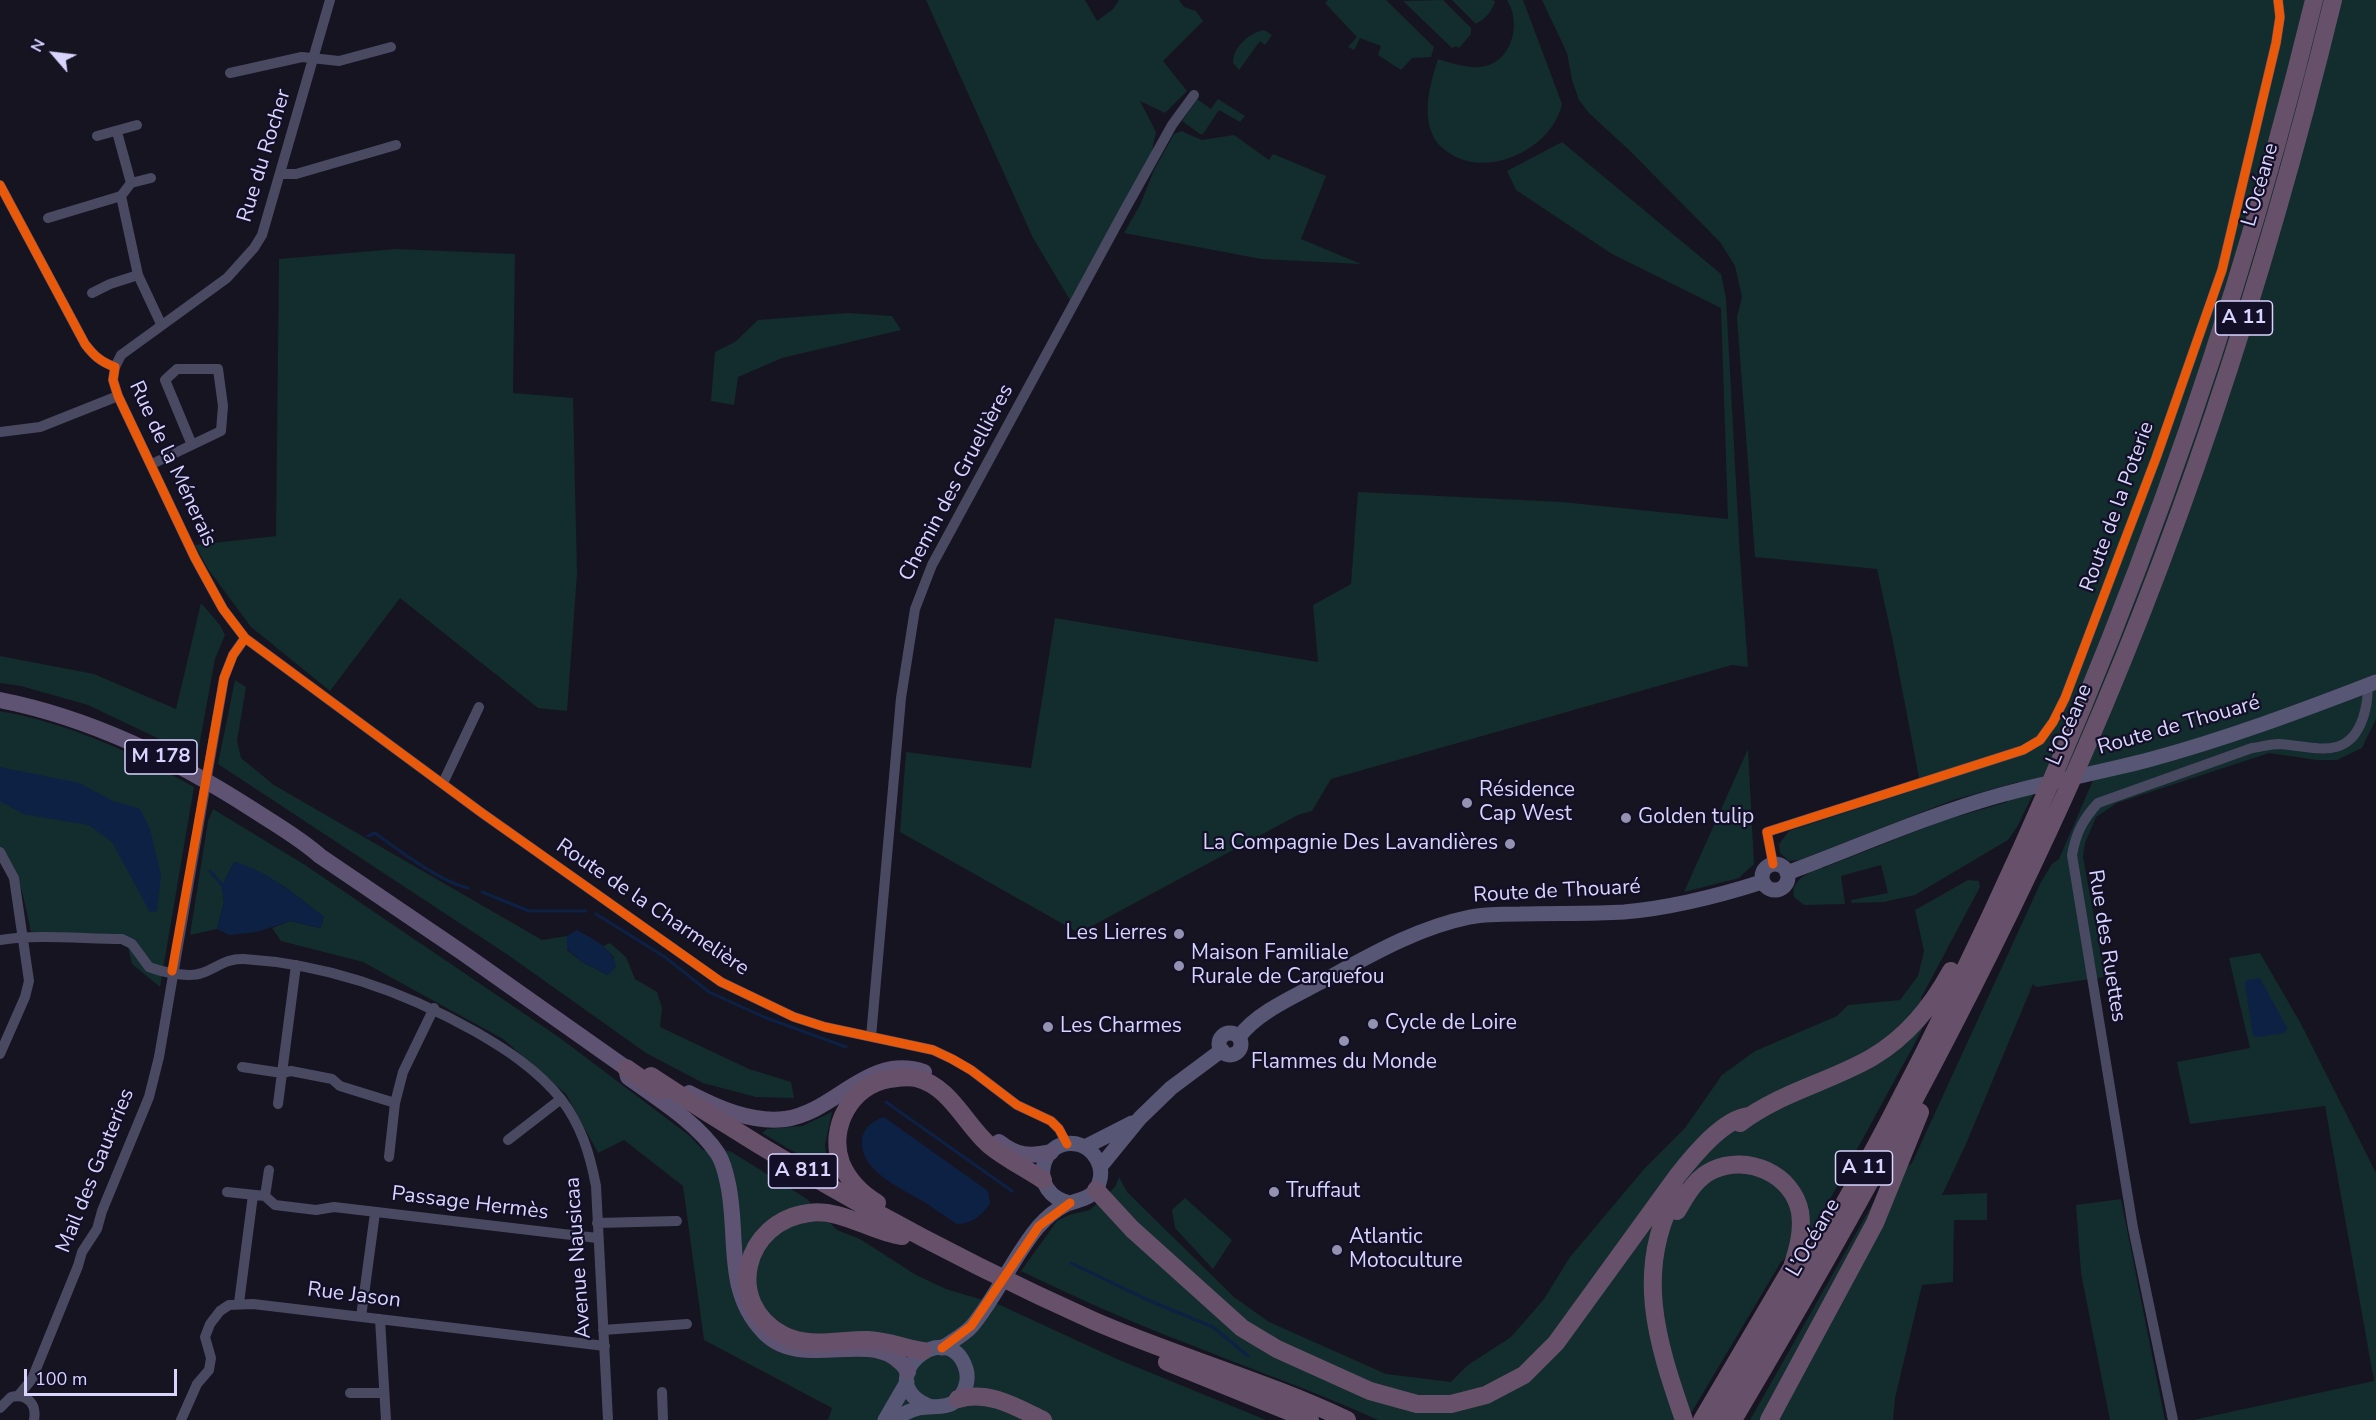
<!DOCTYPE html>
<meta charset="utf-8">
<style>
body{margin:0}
#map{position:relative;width:2376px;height:1420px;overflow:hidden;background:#161421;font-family:"Nunito Sans",sans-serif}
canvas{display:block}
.north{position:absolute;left:24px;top:24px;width:60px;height:60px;-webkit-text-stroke:4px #130f26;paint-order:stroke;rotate:298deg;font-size:16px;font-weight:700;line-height:24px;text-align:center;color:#d9d4ff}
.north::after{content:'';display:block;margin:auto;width:21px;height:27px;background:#d9d4ff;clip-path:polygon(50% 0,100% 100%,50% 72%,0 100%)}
.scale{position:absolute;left:24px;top:1369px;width:153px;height:27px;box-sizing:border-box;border:3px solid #d9d4ff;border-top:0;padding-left:8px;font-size:18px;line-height:21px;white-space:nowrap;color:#d9d4ff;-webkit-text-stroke:4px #130f26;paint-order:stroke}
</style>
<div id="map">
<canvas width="2376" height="1420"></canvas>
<div class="north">N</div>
<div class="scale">100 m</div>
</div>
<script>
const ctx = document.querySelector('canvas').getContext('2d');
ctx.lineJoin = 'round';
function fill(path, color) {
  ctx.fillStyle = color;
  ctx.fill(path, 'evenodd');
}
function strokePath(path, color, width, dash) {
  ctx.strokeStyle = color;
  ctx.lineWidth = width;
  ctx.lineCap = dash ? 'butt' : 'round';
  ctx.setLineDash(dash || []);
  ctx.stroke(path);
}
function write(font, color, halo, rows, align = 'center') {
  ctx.font = font + ' "Nunito Sans",sans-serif';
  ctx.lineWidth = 4.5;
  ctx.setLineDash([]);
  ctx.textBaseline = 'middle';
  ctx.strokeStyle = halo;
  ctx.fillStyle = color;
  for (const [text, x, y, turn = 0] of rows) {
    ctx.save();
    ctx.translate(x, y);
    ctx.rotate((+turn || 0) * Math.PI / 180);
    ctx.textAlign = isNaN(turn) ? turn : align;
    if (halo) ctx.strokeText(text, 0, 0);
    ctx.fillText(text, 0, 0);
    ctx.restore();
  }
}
const green = new Path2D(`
 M926,0H1085L1097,21L1113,9L1119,0H1179L1184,7L1196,11L1203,21L1163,61L1187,91L1165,113L1140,101L1156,132L1151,156L1070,300L1033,238Z
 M1328,0H1386L1434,47L1431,57L1412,58L1401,70L1378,55L1381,46L1360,38L1354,50L1348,47L1357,37L1325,3Z
 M1443,0L1471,28V34L1459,48L1456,46L1452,48L1403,1Z
 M1452,0H1493L1495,2C1489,15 1487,17 1476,24Z
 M1507,0H1523L1562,104C1553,146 1495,176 1456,157C1445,151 1435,144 1431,131C1423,108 1431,81 1438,59C1451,63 1466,68 1480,67C1512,64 1522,23 1507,0Z
 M1542,0H2376V719L2362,748L2337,760H2317L2269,753L2117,803L2096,817L2085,843L2083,857L2105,977L2036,987L2033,984L1966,1144L1942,1195L1987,1193V1220H1954L1953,1282L1922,1285L1895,1398L1893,1420H1750L1885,1182L1912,1163L2041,882L2052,864L2059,859L2100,764L2042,776L2017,827L2008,840L1915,895L1884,902L1852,903L1851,900L1888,893L1881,865L1841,876L1845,904L1804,905L1794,897C1790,880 1808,874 1820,867L1823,868L1939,822L2007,802L2018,782L1953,800L1800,860L1789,861L1780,853L1779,844L1789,831L1921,788L1893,642L1877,569L1755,557L1737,317L1742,297L1735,266L1720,242L1629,150L1589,113L1579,100L1572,80L1567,53Z
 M1264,30L1272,35L1265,45L1260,41L1239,70L1233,63C1233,47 1249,33 1264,30Z
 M1197,99L1211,109L1218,99L1245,116L1240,122L1219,110L1203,134H1200L1182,121Z
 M1181,131L1202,140L1234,135L1269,160L1273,154L1326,176L1301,239L1361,264L1261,259L1124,233L1140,205L1154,170L1174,134Z
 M1562,142L1721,274L1726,298L1740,556L1748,667L1732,665L1331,779L1312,811L1298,815L1079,933L900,832L906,752L1031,768L1055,618L1318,662L1313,605L1351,584L1358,492L1562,502L1728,519L1721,308L1612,254L1516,190L1507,171Z
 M396,249L515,254L513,393L573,398L577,574L567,711L538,708L400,598L330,691L251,627L208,569L195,545L276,536L279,259Z
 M848,313L892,316L901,330L782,358L738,377L734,405L711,401L715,352L735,342L758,320Z
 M201,603L220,625L225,635L215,659L197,757L88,705L21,686L0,683V656L94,674L176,709Z
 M235,680L246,687L237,741L241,758L274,785L542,940L567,936V950L582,962L608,975L614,957L603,946L610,943L626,957L635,979L657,992L662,1008L660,1027L749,1069L791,1082L794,1098L756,1097L703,1083L646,1053L508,955L218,764Z
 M0,711C68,723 134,753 194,787L160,987L132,964L126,939L31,932C26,910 19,862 0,849Z
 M1748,749L1754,864L1739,878L1684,892Z
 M213,809L305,865L560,1038L690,1136L703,1150L730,1151L807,1199L837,1230L860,1239L916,1275L946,1289L1000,1305L1117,1359L1266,1420H828L832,1408L704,1340L683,1186L624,1140L598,1153L566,1094L503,1039L363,962L281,941L272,928L290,921L320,928L324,917L285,887L234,862L222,886L224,902L217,929L190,935L208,821Z
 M1968,880L1979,881L1980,887L1921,998L1922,1030L1811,1234L1781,1262L1687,1420H1378C1315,1391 1250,1369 1186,1343C1130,1322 1075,1297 1021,1271L1057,1221L1069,1215L1090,1210L1115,1187L1119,1177L1127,1192L1234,1297L1269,1322L1386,1374L1451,1382L1468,1365L1511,1337L1544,1299L1570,1257L1645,1168L1685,1128L1722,1075L1755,1051L1837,1016L1848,1005L1900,1000L1918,976L1924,951L1915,910Z
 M2260,953L2301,1024L2376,1173V1420H2193L2374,1381L2325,1106L2190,1124L2177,1062L2250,1048L2229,958Z
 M832,1112L825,1145L828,1172L762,1133L767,1129L802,1126Z
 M1185,1198L1232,1240L1213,1269L1175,1228L1172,1210Z
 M2121,1199L2165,1420H2110L2081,1273L2076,1205Z`);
const water = new Path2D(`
 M0,767L79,783L113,801L140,809L150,829L161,875L157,911L150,912L112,842L89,825L23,814L0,801Z
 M234,862C268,871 297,896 324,917L320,928L290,921L257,932L229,935L217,929L224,902L222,886Z
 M577,930C592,939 613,947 616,967L608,975L582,962L567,949V936Z
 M2260,978L2287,1028L2285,1033L2256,1037L2253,1035L2245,984L2247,980Z
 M884,1117L988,1191L990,1204C981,1216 972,1224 957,1224C946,1217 936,1210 926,1203C903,1189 859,1172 862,1139C864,1127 873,1121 884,1117Z`);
const stream = new Path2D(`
 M368,836L375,833C398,850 441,882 468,888
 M210,871L224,887
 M482,892L529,911H586
 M596,914L665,957L709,992L764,1017L846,1047
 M886,1102L1012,1191
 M1071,1263L1150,1301L1213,1327L1248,1356`);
const minor = new Path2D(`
 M230,73L302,57L339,61L391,47
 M117,132L131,183L121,196L138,275L161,324
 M97,136L137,125
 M281,174H296L396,145
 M131,183L151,178
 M0,185L85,344C94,356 101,362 115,367L113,380L118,396L195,558L223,609L245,638L482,813L721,982L794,1017L825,1027L933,1050L952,1059L971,1070L1017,1105L1051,1121L1059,1129L1067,1144
 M48,218L121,196
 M92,293L110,284L138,275
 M115,367L121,355L227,278L254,248L262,235L330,0
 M0,432L40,427L118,396
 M152,464L221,431L223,406L218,369H177L165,380L192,445
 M443,783L479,707
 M0,852L14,878L29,981L25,997L0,1054
 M1773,864L1767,832L2023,750L2040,740L2053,722L2065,698L2156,458L2222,270L2276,43L2280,17L2278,0
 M0,940C38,934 83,939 122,939L132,944L149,967C162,972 189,978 202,973C217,968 226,958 244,959C326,964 405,992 476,1032C507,1050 538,1070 561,1099C581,1125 590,1154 596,1186L608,1420
 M871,1037L901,698L915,609L932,565L1123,213L1172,125L1194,95
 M242,1067L282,1073L291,1071L332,1079L340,1086L395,1103
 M278,1104L296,965
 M508,1140L561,1099
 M389,1157L395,1103L403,1072L434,1008
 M227,1192L265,1196L275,1205L316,1210L334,1207L597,1238
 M265,1196L269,1170
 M597,1223L677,1221
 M239,1303L253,1195
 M361,1317L375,1213
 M380,1319L386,1420
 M603,1330L687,1324
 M662,1392L663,1420
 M350,1393H384
 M18,1396L32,1379L78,1266L82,1252L97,1229L102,1211L149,1097L159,1057L224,678L233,655L245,638
 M0,1408L11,1397C27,1393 37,1404 34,1420
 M181,1420L197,1384L209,1370L211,1358L205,1337L210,1324L220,1311L229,1305L253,1304L605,1346
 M2173,1420L2133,1228L2072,855C2076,833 2083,819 2098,803L2252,748C2261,747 2270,744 2279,744C2314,746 2348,762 2363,718C2366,708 2369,696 2367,686`);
const secondary = new Path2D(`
 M1762 877a13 13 0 1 1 26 0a13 13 0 1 1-26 0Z
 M1787,873C1857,847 1926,816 1997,796C2046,782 2098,773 2148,760C2226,739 2301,711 2376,682
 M1219 1044a11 11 0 1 1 22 0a11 11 0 1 1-22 0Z
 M1239,1037C1256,1013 1295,996 1321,982C1369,956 1416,928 1470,917C1486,914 1504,914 1520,914C1555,913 1590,914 1624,912C1671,908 1718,896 1762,882
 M1085,1147L1132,1123
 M1100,1167L1140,1118L1171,1088L1222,1050
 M942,1348C952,1341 964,1335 972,1326C997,1296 1013,1257 1038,1227C1045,1219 1057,1209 1067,1204C1080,1199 1094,1199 1099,1183C1105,1166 1094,1148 1077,1144C1039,1137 1027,1194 1070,1203
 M885,1420L907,1382
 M893,1420C901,1415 909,1410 919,1408C933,1405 947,1410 958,1399C966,1391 969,1379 966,1369C948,1312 866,1382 931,1407`);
const primary = new Path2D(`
 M0,700C91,718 174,759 252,809C275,824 300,838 320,856L463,953L626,1068L628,1077C657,1098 698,1123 718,1154C723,1162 726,1174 728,1184C739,1235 724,1290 763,1331C803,1375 879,1322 908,1372
 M689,1093C718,1108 751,1123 785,1119C836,1112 868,1053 924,1072
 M999,1142C1017,1156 1029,1157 1051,1152`);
const motorway = new Path2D(`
 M626,1068L659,1091
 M651,1076C792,1170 940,1252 1094,1321C1177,1357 1265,1381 1347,1420
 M1740,1123C1779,1093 1829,1082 1871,1058C1907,1037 1931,1007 1951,971
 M1096,1190L1132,1229L1242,1328L1277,1349L1370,1391L1417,1404H1451L1486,1395L1524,1375L1556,1343L1678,1175C1694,1155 1723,1119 1749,1116
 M1677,1191C1633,1269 1657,1342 1684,1420
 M877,1203C862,1194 848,1180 841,1163C828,1128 851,1085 889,1079C897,1078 907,1076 916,1078C950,1086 965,1124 989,1145C1006,1159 1025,1168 1043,1180
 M1677,1211C1686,1196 1695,1178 1713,1170C1747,1154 1793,1174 1800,1212C1803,1231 1798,1249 1792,1267L1702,1420
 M902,1236C871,1232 841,1208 809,1213C744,1221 723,1303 783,1335C809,1349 841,1339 869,1340C887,1341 905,1348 923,1351
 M1167,1362L1310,1420
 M958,1399C989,1390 1016,1407 1043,1420
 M1718,1420C1776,1322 1835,1224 1888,1123C2074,767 2219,391 2314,0
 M1733,1420C1854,1216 1967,1011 2065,795C2180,540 2267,271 2333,0
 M1769,1420L1875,1223L1920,1112`);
const cycleway = new Path2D(`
 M0,185L85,344C94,356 101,362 115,367L113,380L118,396L195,558L223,609L245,638L482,813L721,982L794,1017L825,1027L933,1050L952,1059L971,1070L1017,1105L1051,1121L1059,1129L1067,1144
 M1773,864L1767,832L2023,750L2040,740L2053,722L2065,698L2156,458L2222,270L2276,43L2280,17L2278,0
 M172,971L224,678L233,655L245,638
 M942,1348L971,1326L1039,1226L1070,1203`);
const markers = [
 [1467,803,6,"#9591b1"],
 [1626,818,6,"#9591b1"],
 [1510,844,6,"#9591b1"],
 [1179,934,6,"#9591b1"],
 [1179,966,6,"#9591b1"],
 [1373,1024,6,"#9591b1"],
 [1048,1027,6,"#9591b1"],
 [1344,1041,6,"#9591b1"],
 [1274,1192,6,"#9591b1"],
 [1337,1250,6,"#9591b1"]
];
const shields = [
 [2244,318,57],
 [161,757,72],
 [1864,1168,57],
 [803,1171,69]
];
const shieldNames = [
 ["A 11",2244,318],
 ["M 178",161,757],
 ["A 11",1864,1168],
 ["A 811",803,1171]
];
const streetNames = [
 ["Rue du Rocher",265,156,-73],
 ["L’Océane",2261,185,-74],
 ["Rue de la Ménerais",172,464,65],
 ["Chemin des Gruellières",957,483,-62],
 ["Route de la Poterie",2118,507,-70],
 ["L’Océane",2070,725,-67],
 ["Route de Thouaré",2179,726,-16],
 ["Route de Thouaré",1557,892,-3],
 ["Route de la Charmelière",652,908,34],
 ["Rue des Ruettes",2106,946,81],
 ["Mail des Gauteries",96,1171,-68],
 ["Passage Hermès",470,1204,7],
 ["L’Océane",1814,1238,-60],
 ["Avenue Nausicaa",579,1258,-94],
 ["Rue Jason",354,1296,7]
];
const poiNames = [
 ["Résidence",1479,791],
 ["Cap West",1479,815],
 ["Golden tulip",1638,818],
 ["La Compagnie Des Lavandières",1498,844,"right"],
 ["Les Lierres",1167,934,"right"],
 ["Maison Familiale",1191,954],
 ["Rurale de Carquefou",1191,978],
 ["Cycle de Loire",1385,1024],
 ["Les Charmes",1060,1027],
 ["Flammes du Monde",1344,1063,"center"],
 ["Truffaut",1286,1192],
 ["Atlantic",1349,1238],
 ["Motoculture",1349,1262]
];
fill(green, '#132c2d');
fill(water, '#0d2144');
strokePath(stream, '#0d2144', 3);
strokePath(minor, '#4a4962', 10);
strokePath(secondary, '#575674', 15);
strokePath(primary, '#5e5373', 16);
strokePath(motorway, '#67516a', 18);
strokePath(cycleway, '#e8590c', 9);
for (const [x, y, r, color] of markers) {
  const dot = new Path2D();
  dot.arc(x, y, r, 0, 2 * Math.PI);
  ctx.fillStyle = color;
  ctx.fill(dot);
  strokePath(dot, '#130f26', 2);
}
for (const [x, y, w] of shields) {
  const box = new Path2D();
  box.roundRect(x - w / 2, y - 17, w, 34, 4.5);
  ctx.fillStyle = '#130f26';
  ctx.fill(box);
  strokePath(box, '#d9d4ff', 1.5);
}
write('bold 20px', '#d9d4ff', null, shieldNames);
write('21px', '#d9d4ff', '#130f26', streetNames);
write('21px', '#d9d4ff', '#130f26', poiNames, 'left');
</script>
